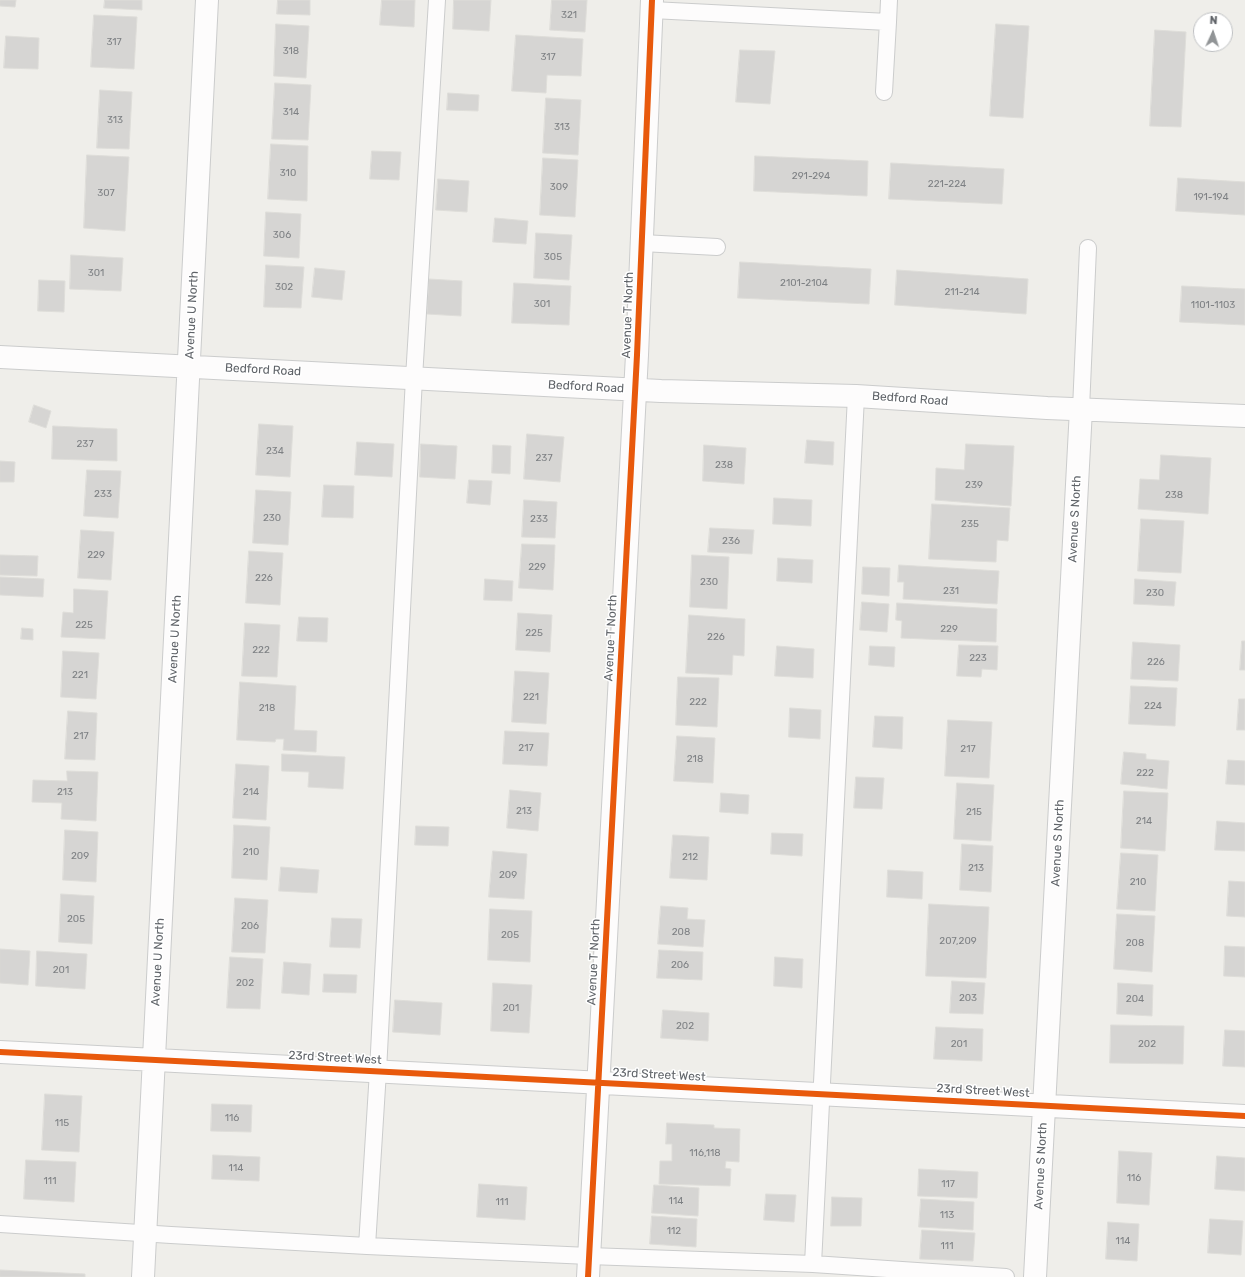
<!DOCTYPE html>
<style>
body{margin:0}
#map{position:relative;width:1245px;height:1277px;overflow:hidden;background:#efeeea;font-family:Rubik,sans-serif}
canvas{display:block}
.north{position:absolute;left:1193px;top:12px;width:40px;height:40px;box-sizing:border-box;background:#fff;border:1px solid #bfc1c3;border-radius:50%;rotate:3deg;font-size:11px;font-weight:700;line-height:16px;text-align:center;color:#5f6368}
.north::after{content:'';display:block;margin:auto;width:14px;height:18px;background:#919496;clip-path:polygon(50% 0,100% 100%,50% 72%,0 100%)}
</style>
<div id="map">
<canvas width="1245" height="1277"></canvas>
<div class="north">N</div>
</div>
<script>
const ctx = document.querySelector('canvas').getContext('2d');
ctx.lineJoin = 'round';
function fill(path, color) {
  ctx.fillStyle = color;
  ctx.fill(path, 'evenodd');
}
function strokePath(path, color, width, dash) {
  ctx.strokeStyle = color;
  ctx.lineWidth = width;
  ctx.lineCap = dash ? 'butt' : 'round';
  ctx.setLineDash(dash || []);
  ctx.stroke(path);
}
function write(font, color, halo, rows, align = 'center') {
  ctx.font = font + ' Rubik,sans-serif';
  ctx.lineWidth = 3;
  ctx.setLineDash([]);
  ctx.textBaseline = 'middle';
  ctx.strokeStyle = halo;
  ctx.fillStyle = color;
  for (const [text, x, y, turn = 0] of rows) {
    ctx.save();
    ctx.translate(x, y);
    ctx.rotate((+turn || 0) * Math.PI / 180);
    ctx.textAlign = isNaN(turn) ? turn : align;
    if (halo) ctx.strokeText(text, 0, 0);
    ctx.fillText(text, 0, 0);
    ctx.restore();
  }
}
const building = new Path2D(`
 M0,0H16L15,7L0,6Z
 M105,0H142V10L104,8Z
 M278,0H310V15L277,14Z
 M382,0H415L414,27L380,25Z
 M454,0H491L489,31L453,29Z
 M552,0H587L585,32L550,30Z
 M94,15L137,17L134,69L91,67Z
 M276,24L309,26L306,78L274,76Z
 M996,24L1029,26L1023,118L990,116Z
 M1155,30L1186,32L1181,127L1150,126Z
 M516,35L583,39L581,76L547,75L546,93L512,91Z
 M6,36L39,38L38,69L4,68Z
 M740,50L775,51L770,104L736,102Z
 M275,83L311,85L308,140L272,139Z
 M100,90L132,92L129,149L97,148Z
 M448,93L479,95L478,111L447,110Z
 M546,98L581,100L578,155L543,153Z
 M271,144L308,146L307,201L268,199Z
 M372,151L401,152L399,180L370,179Z
 M87,155L129,157L125,231L84,228Z
 M755,156L868,161L867,196L754,191Z
 M543,158L578,160L575,217L540,215Z
 M891,163L1004,169L1002,204L889,199Z
 M1178,178L1245,182V215L1176,211Z
 M438,179L469,181L467,212L436,210Z
 M266,212L301,214L299,258L264,256Z
 M495,218L528,221L526,244L493,242Z
 M536,233L572,235L569,280L534,278Z
 M71,255L123,258L121,291L70,289Z
 M740,262L871,269L869,304L738,298Z
 M266,265L304,267L301,308L264,307Z
 M315,268L345,271L342,300L312,297Z
 M897,270L1028,279L1026,314L895,305Z
 M429,279L462,281L461,316L427,314Z
 M39,280L65,281L64,312L38,311Z
 M514,283L571,286L569,325L512,323Z
 M1182,286L1245,289V325L1180,322Z
 M34,405L51,411L46,428L29,422Z
 M259,424L293,426L290,477L256,475Z
 M53,426L117,429V461L52,459Z
 M527,434L564,437L560,482L524,479Z
 M807,440L834,442L833,465L805,463Z
 M357,442L394,444L392,477L355,475Z
 M421,444L457,446L455,479L420,477Z
 M966,444L1014,446L1011,506L935,500L936,468L964,470Z
 M493,445L511,446L510,474L492,473Z
 M704,445L746,448L744,484L703,481Z
 M1161,455L1211,458L1208,514L1138,509L1140,479L1159,480Z
 M0,461L15,462L14,482H0Z
 M87,470L121,471L118,518L84,516Z
 M469,480L492,481L490,505L467,503Z
 M324,485L354,486L353,518L322,517Z
 M256,490L291,492L288,545L253,543Z
 M774,498L812,500L811,526L773,524Z
 M524,500L557,502L555,538L522,537Z
 M932,504L1010,508L1008,541L997,540L996,562L929,559Z
 M1141,519L1184,521L1181,573L1138,571Z
 M710,528L754,530L752,554L708,552Z
 M81,530L114,532L111,580L78,578Z
 M522,544L555,545L553,590L519,588Z
 M249,551L283,553L280,605L246,603Z
 M0,555L38,556L37,576L0,575Z
 M692,555L729,557L727,609L690,607Z
 M778,558L813,560L812,583L777,581Z
 M899,565L999,571L997,604L903,599L904,582H898Z
 M863,567L890,568L889,596L862,594Z
 M0,577L44,579L43,597L0,595Z
 M485,579L513,581L512,601L484,600Z
 M1135,579L1176,582L1174,606L1134,604Z
 M74,589L108,591L105,639L61,637L63,612L73,613Z
 M862,602L889,604L887,632L860,630Z
 M897,603L997,609L996,642L901,638L902,621L896,620Z
 M518,613L552,615L550,652L516,650Z
 M689,615L745,619L744,656L733,655L732,675L686,673Z
 M299,617L328,618L327,642L297,641Z
 M245,623L280,625L277,677L242,676Z
 M22,628L33,629V640L21,639Z
 M1242,641H1245V670H1240Z
 M1133,642L1180,645L1178,681L1131,679Z
 M959,645L998,646L997,670L982,669L981,677L957,676Z
 M777,646L814,649L813,678L775,676Z
 M870,646L895,647L894,667L869,665Z
 M63,651L99,653L96,699L61,697Z
 M515,671L549,673L546,724L512,722Z
 M678,677L719,678L717,727L676,725Z
 M240,682L296,686L294,730L317,731L316,752L283,750L284,739H276L275,742L237,740Z
 M1131,686L1177,688L1175,726L1129,724Z
 M1239,699H1245V730H1237Z
 M790,708L821,710L820,739L789,737Z
 M68,711L97,713L95,760L65,759Z
 M875,716L903,717L902,749L873,747Z
 M948,720L992,722L989,778L945,776Z
 M505,731L549,733L547,766L503,764Z
 M677,736L715,738L713,783L674,781Z
 M1124,752L1146,754V759L1169,761L1167,789L1121,784Z
 M282,754L345,757L343,789L308,787L309,772L282,771Z
 M1228,760L1245,761V785L1226,784Z
 M236,764L269,766L266,820L233,818Z
 M67,771L98,772L96,821L61,819L62,803L32,802L33,780L67,781Z
 M856,777L884,778L882,809L854,808Z
 M957,783L994,785L991,841L954,839Z
 M510,790L541,793L538,831L507,828Z
 M1124,791L1168,793L1165,851L1121,848Z
 M721,793L749,795L748,814L720,812Z
 M1217,821L1245,823V851L1215,850Z
 M234,825L270,827L267,880L232,878Z
 M416,826L449,827L448,846L415,845Z
 M65,830L98,832L96,882L63,880Z
 M772,833L803,834L802,856L771,854Z
 M673,835L709,837L707,880L670,878Z
 M962,844L993,846L991,892L960,890Z
 M493,851L527,854L524,899L489,897Z
 M1121,853L1158,855L1155,911L1117,909Z
 M281,867L319,870L317,893L279,891Z
 M888,870L923,872L922,899L887,897Z
 M1229,881L1245,882V917L1227,916Z
 M61,894L94,896L92,944L59,942Z
 M235,898L268,900L265,953L232,952Z
 M929,904L989,907L986,978L926,976Z
 M661,906L688,908L687,919L705,920L703,947L658,944Z
 M490,909L532,911L530,962L488,960Z
 M1117,914L1155,916L1152,972L1114,969Z
 M332,918L362,919L360,948L330,947Z
 M1225,946L1245,947V977L1224,976Z
 M0,949L30,951L28,985L0,983Z
 M659,950L703,952L702,980L657,978Z
 M37,951L87,954L85,989L36,986Z
 M230,957L263,959L260,1009L227,1008Z
 M775,957L803,959L802,988L774,986Z
 M284,962L311,964L309,995L282,993Z
 M324,974L357,975L356,993L323,992Z
 M952,981L985,983L983,1014L950,1013Z
 M493,983L532,985L529,1033L491,1031Z
 M1118,983L1153,985L1152,1016L1117,1014Z
 M395,1000L442,1003L440,1035L393,1032Z
 M663,1010L709,1013L708,1041L661,1038Z
 M1111,1025L1184,1026L1183,1064L1110,1063Z
 M936,1027L983,1029L982,1061L934,1059Z
 M1225,1030L1245,1031V1067L1223,1066Z
 M45,1094L82,1096L79,1152L42,1150Z
 M212,1104L252,1105L251,1132L211,1131Z
 M667,1123L714,1125V1128L740,1129L739,1162L726,1161L725,1168L731,1169L730,1186L659,1184L660,1161H672V1144H666Z
 M1119,1151L1152,1153L1149,1205L1117,1203Z
 M213,1155L260,1157L259,1181L212,1179Z
 M1217,1156L1245,1158V1191L1215,1189Z
 M26,1160L76,1162L74,1202L24,1199Z
 M919,1169L978,1172L977,1198L918,1196Z
 M479,1184L527,1187L525,1220L477,1217Z
 M654,1185L699,1188L698,1216L652,1213Z
 M766,1194L796,1195L794,1222L764,1220Z
 M832,1197L862,1198L861,1226H831Z
 M921,1199L974,1202L973,1230L919,1227Z
 M652,1216L697,1219L696,1247L650,1244Z
 M1210,1219L1243,1221L1241,1255L1208,1253Z
 M1108,1222L1139,1224L1137,1261L1106,1259Z
 M922,1230L975,1233L973,1261L920,1259Z
 M0,1270L85,1274V1277H0Z`);
const service = new Path2D(`
 M652,10L888,22L884,92
 M888,22L889,0
 M642,243L717,247
 M1081,409L1088,248
 M0,1224L171,1235L367,1246L589,1256L813,1264L1006,1277
 M367,1246L378,1071L414,378L437,0
 M813,1264L856,396`);
const minor = new Path2D(`
 M0,357L661,391L856,396L1047,408L1245,416
 M0,1052L1245,1116
 M143,1277L207,0
 M588,1277L637,355L652,0
 M1035,1277L1081,409`);
const cycleway = new Path2D(`
 M0,1052L1245,1116
 M588,1277L637,355L652,0`);
const numberNames = [
 ["321",569,15],
 ["317",114,42],
 ["318",291,51],
 ["317",548,57],
 ["314",291,112],
 ["313",115,120],
 ["313",562,127],
 ["310",288,173],
 ["291-294",811,176],
 ["221-224",947,184],
 ["309",559,187],
 ["307",106,193],
 ["191-194",1211,197],
 ["306",282,235],
 ["305",553,257],
 ["301",96,273],
 ["2101-2104",804,283],
 ["302",284,287],
 ["211-214",962,292],
 ["301",542,304],
 ["1101-1103",1213,305],
 ["237",85,444],
 ["234",275,451],
 ["237",544,458],
 ["238",724,465],
 ["239",974,485],
 ["233",103,494],
 ["238",1174,495],
 ["230",272,518],
 ["233",539,519],
 ["235",970,524],
 ["236",731,541],
 ["229",96,555],
 ["229",537,567],
 ["226",264,578],
 ["230",709,582],
 ["231",951,591],
 ["230",1155,593],
 ["225",84,625],
 ["229",949,629],
 ["225",534,633],
 ["226",716,637],
 ["222",261,650],
 ["223",978,658],
 ["226",1156,662],
 ["221",80,675],
 ["221",531,697],
 ["222",698,702],
 ["224",1153,706],
 ["218",267,708],
 ["217",81,736],
 ["217",526,748],
 ["217",968,749],
 ["218",695,759],
 ["222",1145,773],
 ["213",65,792],
 ["214",251,792],
 ["213",524,811],
 ["215",974,812],
 ["214",1144,821],
 ["210",251,852],
 ["209",80,856],
 ["212",690,857],
 ["213",976,868],
 ["209",508,875],
 ["210",1138,882],
 ["205",76,919],
 ["206",250,926],
 ["208",681,932],
 ["205",510,935],
 ["207,209",958,941],
 ["208",1135,943],
 ["206",680,965],
 ["201",61,970],
 ["202",245,983],
 ["203",968,998],
 ["204",1135,999],
 ["201",511,1008],
 ["202",685,1026],
 ["201",959,1044],
 ["202",1147,1044],
 ["116",232,1118],
 ["115",62,1123],
 ["116,118",705,1153],
 ["114",236,1168],
 ["116",1134,1178],
 ["111",50,1181],
 ["117",948,1184],
 ["114",676,1201],
 ["111",502,1202],
 ["113",947,1215],
 ["112",674,1231],
 ["114",1123,1241],
 ["111",947,1246]
];
const streetNames = [
 ["Avenue U North",192,315,-87],
 ["Avenue T North",628,315,-88],
 ["Bedford Road",263,370,3],
 ["Bedford Road",586,387,3],
 ["Bedford Road",910,399,4],
 ["Avenue S North",1075,519,-87],
 ["Avenue T North",611,638,-87],
 ["Avenue U North",175,639,-87],
 ["Avenue S North",1058,843,-87],
 ["Avenue U North",158,962,-87],
 ["Avenue T North",594,962,-87],
 ["23rd Street West",335,1058,3],
 ["23rd Street West",659,1075,3],
 ["23rd Street West",983,1091,3],
 ["Avenue S North",1041,1166,-87]
];
fill(building, '#d6d5d3');
strokePath(building, '#deddd9', 1);
strokePath(service, '#cbcccc', 18);
strokePath(minor, '#cbcccc', 24);
strokePath(service, '#fdfcfc', 16);
strokePath(minor, '#fdfcfc', 22);
strokePath(cycleway, '#e8590c', 6);
write('10px', '#7e8184', null, numberNames);
write('12px', '#5f6368', '#fff', streetNames);
</script>
